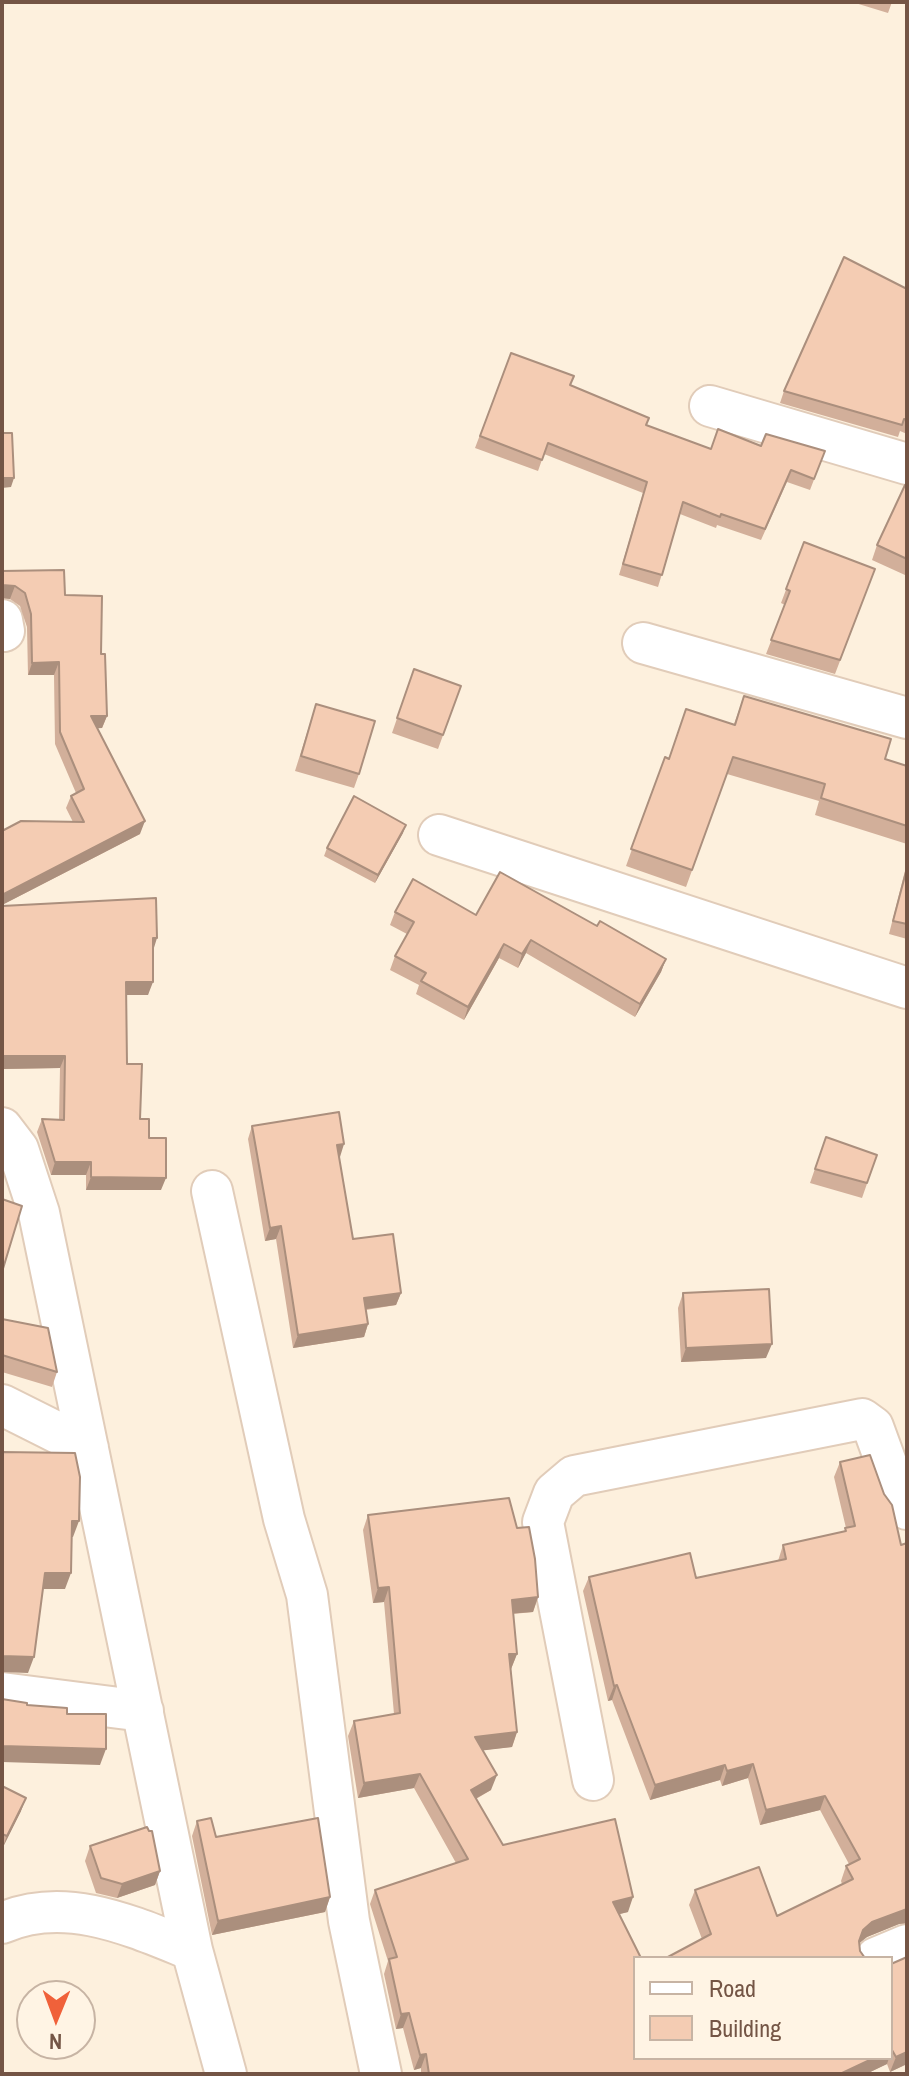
<!DOCTYPE html>
<style>
body{margin:0}
#map{position:relative;width:909px;height:2076px;overflow:hidden;background:#fdf0dd;font-family:"Archivo Narrow",sans-serif}
canvas{display:block}
.frame{position:absolute;inset:0;border:4px solid #745545;pointer-events:none}
.legend{position:absolute;left:633px;top:1956px;width:260px;height:104px;box-sizing:border-box;background:#fff4e4;border:2px solid #c7b4a4;margin:0;padding:10px 14px;list-style:none;font-size:24px;color:#745545}
.legend li{display:flex;align-items:center;gap:16px;height:40px}
.legend b{width:40px;border:2px solid #c7b4a4}
.north{position:absolute;left:16px;top:1980px;width:80px;height:80px;box-sizing:border-box;background:#fff4e4;border:2px solid #c7b4a4;border-radius:50%;rotate:181deg;font-size:22px;font-weight:700;line-height:32px;text-align:center;color:#745545}
.north::after{content:'';display:block;margin:auto;width:28px;height:36px;background:#f0613a;clip-path:polygon(50% 0,100% 100%,50% 72%,0 100%)}
</style>
<div id="map">
<canvas width="909" height="2076"></canvas>
<div class="frame"></div>
<ul class="legend">
<li><b style="height:10px;background:#fff"></b>Road</li>
<li><b style="height:22px;background:#f4ccb3"></b>Building</li>
</ul>
<div class="north">N</div>
</div>
<script>
const ctx = document.querySelector('canvas').getContext('2d');
ctx.lineJoin = 'round';
function strokePath(path, color, width, dash) {
  ctx.strokeStyle = color;
  ctx.lineWidth = width;
  ctx.lineCap = dash ? 'butt' : 'round';
  ctx.setLineDash(dash || []);
  ctx.stroke(path);
}
function fill(path, color) {
  ctx.fillStyle = color;
  ctx.fill(path, 'evenodd');
}
const minor = new Path2D(`
 M710,406L907,464
 M2,620L4,631
 M643,643L907,718
 M439,835L907,988
 M2,1128L18,1149L39,1213L192,1950L226,2074
 M212,1191L284,1519L307,1595L349,1921L381,2074
 M2,1405L88,1448
 M2,1693L143,1711
 M593,1780L543,1522L554,1493L574,1476L862,1419L873,1427L900,1501L907,1509
 M2,1923C66,1895 132,1926 192,1950
 M876,1958L907,1945`);
const wall = new Path2D(`
 M852,2H892L888,13Z
 M907,289V434L900,431L898,437L780,403L784,391Z
 M511,353L646,425L711,449L761,446L825,451L810,490L787,482L761,540L717,525L716,528L680,514L658,587L619,575L643,493L544,454L538,471L475,448Z
 M907,486V572L905,575L872,560L877,545Z
 M804,542L875,569L835,674L766,654L785,605L781,603Z
 M2,571L65,595L101,654L107,716L102,728H97L140,834L2,905V831L73,822L66,808L71,796L76,793L55,744L54,675H28L27,627L20,606L10,599L2,598Z
 M414,669L461,686L438,749L392,733Z
 M744,696L885,759L907,766V844L815,815L819,801L727,774L686,887L626,866L665,757L669,758L734,724Z
 M316,704L359,774L354,788L295,771Z
 M403,833L375,883L324,856L327,848Z
 M907,863V939L889,934Z
 M395,912L476,915L597,926L666,959L661,972L635,1017L526,953L518,968L499,958L464,1020L416,994L419,985L390,970L395,956L407,934L390,925Z
 M153,951L148,995H126L127,1064L140,1119L149,1138L161,1190H86V1175H51L37,1132L42,1119L59,1120L60,1068L2,1069Z
 M252,1126L340,1157H339L353,1239L401,1293L396,1305L366,1310L368,1324L364,1337L293,1348L276,1239L265,1241L248,1139Z
 M826,1137L877,1155L862,1198L810,1183Z
 M683,1293L766,1358L681,1362L678,1308Z
 M2,1319L57,1372L52,1387L2,1372Z
 M840,1462L901,1545L907,1543V1923L899,1924L867,1937L859,1943L702,1939L689,1905L695,1890L777,1916L842,1884L841,1881L846,1866L849,1864L820,1810L760,1825L748,1778L722,1786L720,1780L650,1800L612,1700L608,1701L583,1591L589,1577L696,1578L778,1561L783,1545L844,1532L846,1528L834,1477Z
 M368,1515L517,1528L538,1597L533,1612L513,1614L517,1654L511,1669L517,1732L512,1747L483,1750L491,1790L476,1799L503,1845L628,1912L619,1914L635,2058H891V1964L907,1957V2064L890,2072L887,2064L866,2074H421V2068L414,2070L403,2028L396,2029L384,1974L388,1961L370,1904L375,1890L456,1863L414,1788L358,1798L348,1736L354,1721L394,1714L384,1602L373,1603L363,1530Z
 M2,1786L21,1811L2,1849Z
 M197,1821L216,1837L330,1897L325,1912L212,1935L192,1836Z
 M149,1831L160,1871L155,1885L117,1898L96,1893L85,1861L90,1846Z`);
const shadedWall = new Path2D(`
 M2,478H14L11,487L2,488Z
 M2,585L15,586L10,599L2,598Z
 M59,662L54,675H28L32,663Z
 M91,716H107L102,728L86,729Z
 M145,821L140,834L2,905V895Z
 M406,825L403,833L375,883L378,875Z
 M153,938H157L153,951Z
 M531,940L526,953L518,968L522,954Z
 M504,944L499,958L464,1020L468,1007Z
 M666,959L661,972L635,1017L640,1004Z
 M126,982H153L148,995H121Z
 M2,1056H65L60,1068L2,1069Z
 M344,1144L340,1157L332,1158L337,1145Z
 M55,1162H91L86,1175H51Z
 M91,1177L166,1178L161,1190H86Z
 M281,1226L276,1239L265,1241L270,1228Z
 M401,1293L396,1305L359,1310L364,1298Z
 M368,1324L364,1337L293,1348L298,1335Z
 M772,1344L766,1358L681,1362L686,1348Z
 M72,1521H79L73,1537H66Z
 M45,1573H71L65,1589H39Z
 M389,1587L384,1602L373,1603L378,1588Z
 M538,1597L533,1612L506,1614L512,1600Z
 M509,1654H517L511,1669H504Z
 M2,1656L34,1657L28,1673L2,1672Z
 M617,1685L612,1700L608,1701L614,1686Z
 M517,1732L512,1747L470,1752L475,1737Z
 M2,1746L106,1749L100,1765L2,1762Z
 M753,1764L748,1778L722,1786L727,1771Z
 M725,1765L720,1780L650,1800L655,1785Z
 M420,1774L414,1788L358,1798L364,1783Z
 M497,1775L491,1790L466,1804L471,1790Z
 M825,1796L820,1810L760,1825L766,1810Z
 M26,1798L21,1811L2,1849L7,1836Z
 M160,1871L155,1885L117,1898L122,1884Z
 M330,1897L325,1912L212,1935L218,1921Z
 M633,1897L628,1912L608,1917L613,1902Z
 M904,1909H907V1923L899,1924L867,1937L857,1945L863,1930L872,1922Z
 M409,2013L403,2028L396,2029L401,2014Z
 M907,2052V2064L890,2072L896,2057Z
 M426,2054L421,2068L414,2070L420,2055Z
 M874,2058H889L887,2064L866,2074H840Z`);
const building = new Path2D(`
 M844,257L907,289V420L904,419L902,425L784,391Z
 M511,353L574,376L570,385L649,418L646,425L711,449L718,429L761,446L766,434L825,451L814,479L791,470L765,529L721,514L720,517L683,502L662,575L623,564L647,482L548,443L542,460L480,436Z
 M2,433H12L14,478H2Z
 M905,485L907,486V559L877,545Z
 M804,542L875,569L840,660L771,640L790,591L786,589Z
 M64,570L65,595L102,596L101,654H105L107,716H91L145,821L2,895V831L21,821L84,822L71,796L84,789L60,732L59,662L32,663L31,614L25,593L15,586L2,585V571Z
 M414,669L461,686L443,735L397,718Z
 M744,696L891,739L885,759L907,766V826L821,798L825,784L733,757L692,870L631,849L665,757L669,759L686,709L735,725Z
 M316,704L375,721L359,774L301,756Z
 M354,796L406,825L378,875L327,848Z
 M907,868V924L893,921Z
 M500,872L597,926L600,921L666,959L640,1004L531,940L522,954L504,944L468,1007L421,981L426,973L395,956L414,922L395,912L413,879L476,915Z
 M156,898L157,938H153V982H126L127,1064H142L140,1119H149V1138H166V1178L91,1177V1162H55L42,1119L64,1120L65,1056H2V906Z
 M339,1112L344,1144L337,1145L353,1239L393,1234L401,1293L364,1298L368,1324L298,1335L281,1226L270,1228L252,1126Z
 M826,1137L877,1155L867,1183L815,1169Z
 M2,1199L22,1206L2,1272Z
 M769,1289L772,1344L686,1348L683,1293Z
 M2,1319L48,1328L57,1372L2,1355Z
 M2,1452L75,1453L80,1477L79,1521H72L71,1573H45L34,1657L2,1656Z
 M870,1455L884,1494L892,1505L901,1545L907,1543V1909L872,1922L863,1930L859,1941L860,1951L865,1958H666L711,1934L695,1890L759,1867L777,1916L853,1879L846,1866L860,1859L825,1796L766,1810L753,1764L727,1771L725,1765L655,1785L617,1685L614,1686L589,1577L690,1553L696,1578L786,1559L783,1545L846,1531L845,1528L855,1526L840,1462Z
 M509,1498L517,1528L529,1527L535,1559L538,1597L512,1600L517,1654H509L517,1732L475,1737L497,1775L471,1790L503,1845L615,1819L633,1897L613,1902L641,1958H635V2058H874L840,2074H429L426,2054L420,2055L409,2013L401,2014L389,1959L397,1957L375,1890L468,1859L420,1774L364,1783L354,1721L400,1713L389,1587L378,1588L368,1515Z
 M2,1699L27,1703V1705L67,1708V1714H106V1749L2,1746Z
 M2,1786L26,1798L7,1836L2,1834Z
 M211,1818L216,1837L318,1818L330,1897L218,1921L197,1821Z
 M147,1827L149,1831H152L160,1871L122,1884L101,1878L90,1846Z
 M907,1957V2052L896,2057L892,2050H891V1964Z`);
strokePath(minor, '#e1ccb9', 44);
strokePath(minor, '#fff', 40);
fill(wall, '#d2af9a');
fill(shadedWall, '#ab8f7d');
fill(building, '#f4ccb3');
strokePath(building, '#ab8f7d', 2);
</script>
